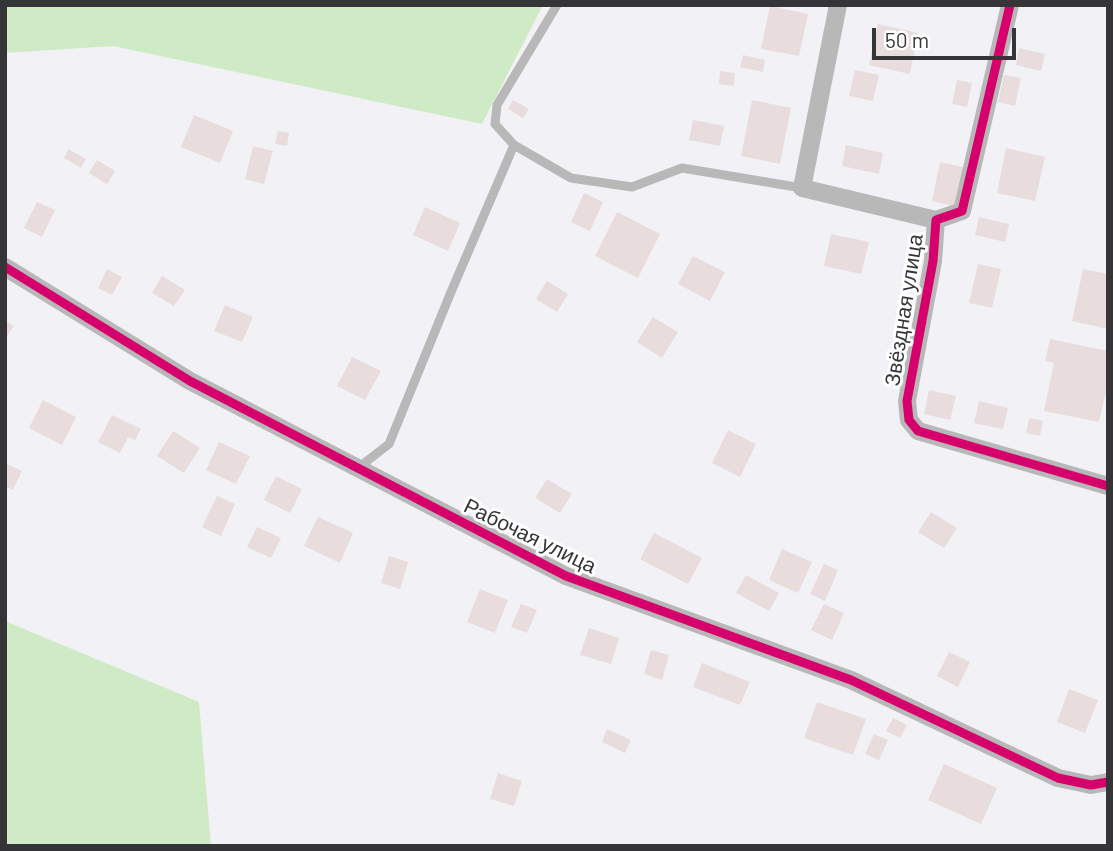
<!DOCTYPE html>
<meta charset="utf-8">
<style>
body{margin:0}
#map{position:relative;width:1113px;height:851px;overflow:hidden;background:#f2f2f6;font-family:Barlow,sans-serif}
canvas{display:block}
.frame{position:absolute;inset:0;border:7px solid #353537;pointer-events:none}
.scale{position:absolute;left:872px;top:28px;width:144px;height:32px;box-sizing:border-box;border:4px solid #353537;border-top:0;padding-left:9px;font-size:21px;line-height:24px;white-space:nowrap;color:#353537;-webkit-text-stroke:5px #fff;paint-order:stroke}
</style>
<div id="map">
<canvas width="1113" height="851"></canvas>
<div class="frame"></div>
<div class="scale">50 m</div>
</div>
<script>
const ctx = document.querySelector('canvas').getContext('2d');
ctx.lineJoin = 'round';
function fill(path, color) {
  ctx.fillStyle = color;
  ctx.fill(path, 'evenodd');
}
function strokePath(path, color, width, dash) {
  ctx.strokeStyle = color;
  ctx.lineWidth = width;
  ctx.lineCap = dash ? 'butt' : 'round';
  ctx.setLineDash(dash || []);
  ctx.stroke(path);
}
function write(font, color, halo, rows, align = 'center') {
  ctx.font = font + ' Barlow,sans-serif';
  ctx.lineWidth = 6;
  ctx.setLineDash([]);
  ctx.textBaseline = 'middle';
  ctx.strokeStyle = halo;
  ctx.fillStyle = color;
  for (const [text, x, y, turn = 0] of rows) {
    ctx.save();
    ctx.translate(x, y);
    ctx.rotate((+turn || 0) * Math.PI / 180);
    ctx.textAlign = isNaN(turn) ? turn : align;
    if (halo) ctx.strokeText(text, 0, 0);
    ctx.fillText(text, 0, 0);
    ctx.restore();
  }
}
const green = new Path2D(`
 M5,5H543L482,124L113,46L5,53Z
 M5,621L199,702L211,846H5Z`);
const building = new Path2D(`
 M770,6L808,14L799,56L761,49Z
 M878,24L918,33L910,74L869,65Z
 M1019,48L1045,54L1041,71L1016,65Z
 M743,55L765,60L763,72L740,67Z
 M855,70L879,75L873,101L849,96Z
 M720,71L735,73L734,86L719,84Z
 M1004,75L1021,78L1015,106L998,102Z
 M957,80L972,83L967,107L952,104Z
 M513,100L529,109L523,118L508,109Z
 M752,100L791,108L780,164L741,156Z
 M194,115L233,131L220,163L181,147Z
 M693,120L724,126L720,146L689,140Z
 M278,131L289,133L287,146L275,144Z
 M846,145L883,153L879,174L842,166Z
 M253,146L273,151L264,184L245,179Z
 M1006,148L1045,157L1035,201L997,193Z
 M68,149L86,159L81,168L64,158Z
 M97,160L115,171L107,184L89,173Z
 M940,162L967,168L958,207L932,201Z
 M584,193L603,202L590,231L571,222Z
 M37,202L55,210L42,237L24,228Z
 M425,207L460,223L448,251L413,235Z
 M617,212L660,234L638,278L595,256Z
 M979,217L1009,224L1005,242L975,235Z
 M831,234L869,242L861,274L824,266Z
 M693,256L725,272L710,301L678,284Z
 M978,264L1001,269L992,308L969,303Z
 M107,269L122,277L112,295L98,288Z
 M1083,269L1108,274V329L1072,321Z
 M162,276L185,290L174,306L152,293Z
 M547,281L568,294L557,312L536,299Z
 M225,305L253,317L242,342L214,331Z
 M653,317L678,332L662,358L637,342Z
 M5,320L14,326L5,339Z
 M1050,339L1108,351V383L1099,422L1044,411L1054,363L1045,361Z
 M352,357L381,371L365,400L337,386Z
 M929,390L956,396L950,420L924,414Z
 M43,400L76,417L62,445L29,428Z
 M979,401L1008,408L1003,429L974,423Z
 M112,415L141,429L135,440L128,437L120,453L98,442Z
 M1029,418L1043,421L1040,436L1026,433Z
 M728,430L756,444L740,477L712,463Z
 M173,431L200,448L184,473L157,456Z
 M219,442L250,456L236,484L206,470Z
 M5,463L22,471L13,490L5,486Z
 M276,476L302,489L290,513L264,500Z
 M547,479L572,494L560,513L535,498Z
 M217,496L235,504L221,536L202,527Z
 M931,512L957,528L944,548L918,532Z
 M318,517L353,533L340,563L304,546Z
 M257,527L281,538L271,558L247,547Z
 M654,533L702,558L688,584L640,559Z
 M782,549L812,562L798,593L769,580Z
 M389,556L408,562L400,589L381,583Z
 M824,564L838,570L825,601L810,594Z
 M746,575L779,593L769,611L736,593Z
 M480,589L508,600L495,633L467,622Z
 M521,604L537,610L527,633L511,627Z
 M824,604L844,613L832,640L811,630Z
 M589,628L619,638L611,664L580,655Z
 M651,650L669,655L662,680L644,674Z
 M949,652L970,662L958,687L937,676Z
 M702,663L750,682L740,705L693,687Z
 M1069,689L1098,700L1085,733L1057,722Z
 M817,702L866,719L853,755L804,738Z
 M893,718L907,725L900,738L886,731Z
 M607,729L631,740L625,753L602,742Z
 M874,734L888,740L879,760L865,754Z
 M944,764L997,788L981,824L928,800Z
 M498,773L522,781L514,806L490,799Z`);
const lane = new Path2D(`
 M557,5L497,105L495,124L514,145L571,178L632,187L682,168L802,188
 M358,468L389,444L451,292L514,145`);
const street = new Path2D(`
 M838,5L802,188L936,220
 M1010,5L962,211L936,220L933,261L907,401L909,420L918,431L1108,486
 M5,267L190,381L566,576L851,680L1058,778L1091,785L1108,782`);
const cycleway = new Path2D(`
 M1010,5L962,211L936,220L933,261L907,401L909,420L918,431L1108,486
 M5,267L190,381L566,576L851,680L1058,778L1091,785L1108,782`);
const streetNames = [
 ["Звёздная улица",904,310,-81],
 ["Рабочая улица",530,536,26]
];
fill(green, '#cfebc5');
fill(building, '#e8dcdc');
strokePath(lane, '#b8b8b9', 9);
strokePath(street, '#b8b8b9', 18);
strokePath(cycleway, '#d6006c', 9);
write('21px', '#353537', '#fff', streetNames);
</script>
